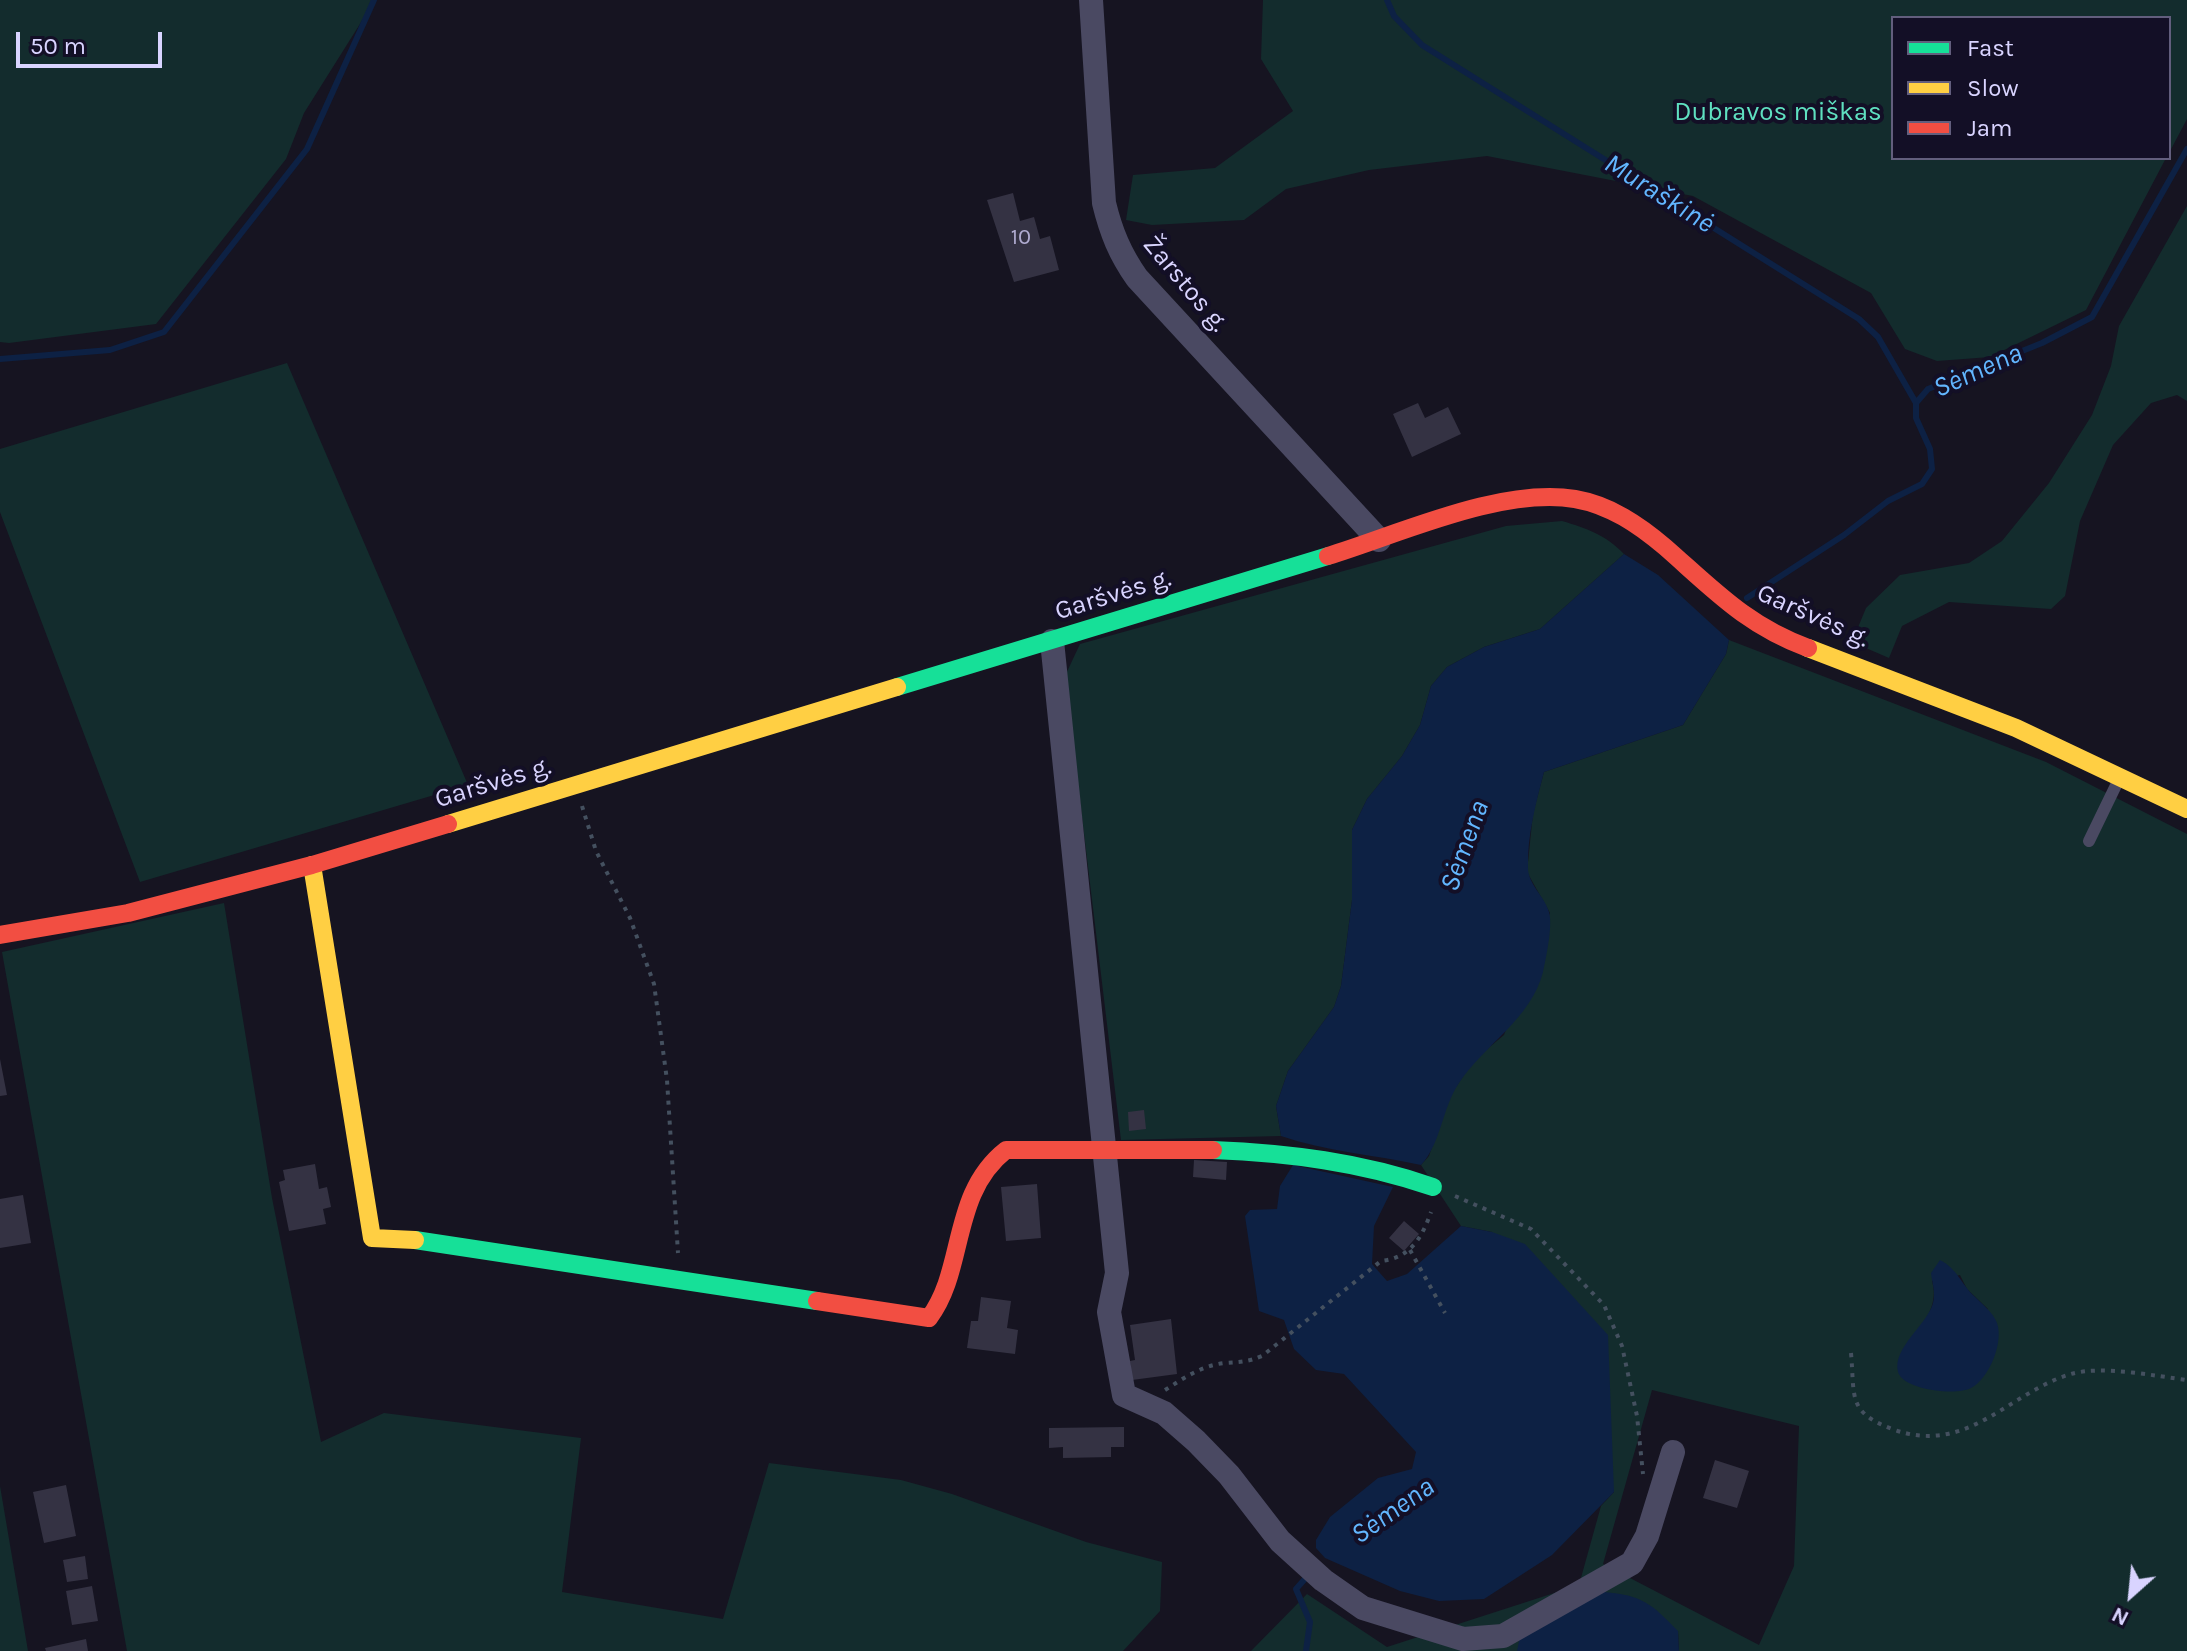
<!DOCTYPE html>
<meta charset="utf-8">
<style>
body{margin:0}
#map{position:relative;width:2187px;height:1651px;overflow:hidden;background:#161421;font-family:Karla,sans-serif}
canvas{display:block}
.legend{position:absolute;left:1891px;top:16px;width:280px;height:144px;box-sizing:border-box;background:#130f26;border:2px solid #625e7d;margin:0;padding:10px 14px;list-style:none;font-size:24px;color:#d9d4ff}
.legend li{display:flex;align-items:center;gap:16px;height:40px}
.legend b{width:40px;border:2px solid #625e7d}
.north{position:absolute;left:2091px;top:1555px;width:80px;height:80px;-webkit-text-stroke:6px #130f26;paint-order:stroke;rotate:207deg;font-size:22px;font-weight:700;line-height:32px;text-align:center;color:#d9d4ff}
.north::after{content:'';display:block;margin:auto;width:28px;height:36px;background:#d9d4ff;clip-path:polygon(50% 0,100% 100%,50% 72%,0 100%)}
.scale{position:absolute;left:16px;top:32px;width:146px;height:36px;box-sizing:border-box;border:4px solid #d9d4ff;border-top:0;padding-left:10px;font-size:24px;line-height:28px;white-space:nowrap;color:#d9d4ff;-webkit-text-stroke:6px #130f26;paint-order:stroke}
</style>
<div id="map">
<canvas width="2187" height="1651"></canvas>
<ul class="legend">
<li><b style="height:10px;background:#16e098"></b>Fast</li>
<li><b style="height:10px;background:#ffcf43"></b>Slow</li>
<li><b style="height:10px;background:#f24e42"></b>Jam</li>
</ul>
<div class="north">N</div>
<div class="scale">50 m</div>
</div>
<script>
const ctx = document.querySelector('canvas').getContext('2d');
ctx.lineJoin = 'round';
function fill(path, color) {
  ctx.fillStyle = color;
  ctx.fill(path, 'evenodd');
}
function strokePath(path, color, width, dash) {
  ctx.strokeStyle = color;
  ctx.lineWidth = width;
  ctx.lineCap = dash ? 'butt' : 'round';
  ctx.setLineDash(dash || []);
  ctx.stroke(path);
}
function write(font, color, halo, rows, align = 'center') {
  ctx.font = font + ' Karla,sans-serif';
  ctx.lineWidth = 8;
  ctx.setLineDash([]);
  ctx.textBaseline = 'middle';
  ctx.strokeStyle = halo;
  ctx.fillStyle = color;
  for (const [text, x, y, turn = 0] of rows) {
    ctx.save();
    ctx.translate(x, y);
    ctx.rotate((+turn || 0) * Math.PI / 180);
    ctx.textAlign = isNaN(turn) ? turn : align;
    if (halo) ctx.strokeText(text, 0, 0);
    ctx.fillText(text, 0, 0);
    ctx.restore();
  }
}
const green = new Path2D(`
 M0,0H375L304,113L286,159L156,324L9,343L0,342Z
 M1263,0H2187V119L2169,153V18H1893V158H2166L2086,310L1990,357L1937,361L1905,349L1871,293L1693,196L1487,156L1369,170L1286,189L1244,220L1152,225L1126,220L1133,175L1215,168L1293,111L1261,59Z
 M2187,206V401L2177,395L2151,403L2113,445L2080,521L2065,596L2051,609L1949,602L1902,626L1889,658L1852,642L1866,608L1900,575L1969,563L2002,541L2049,483L2092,415L2111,366L2119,326Z
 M287,363L468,785L140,882L0,512V449Z
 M1562,521C1586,528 1606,535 1624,554L1540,629L1484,647L1447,667L1431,686L1420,725L1402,756L1367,799L1352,830V900L1341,986L1334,1007L1288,1071L1276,1106L1281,1136L1121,1140L1065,676L1080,644L1506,526Z
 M1729,640L2046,762L2187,834V1651H1679L1678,1631L1517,1651H1251L1307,1594L1387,1647L1579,1585L1601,1506L1614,1492L1492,1232L1461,1226L1421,1165L1429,1156L1448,1099L1473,1061L1504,1035L1550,913L1527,872L1533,813L1544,772L1683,725L1726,654ZM1960,1275L1967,1289L1988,1309L1900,1356C1915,1333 1941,1310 1932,1281ZM1652,1390L1799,1426L1794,1566L1759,1645L1603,1564Z
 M224,903L272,1198L321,1442L384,1413L581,1438L562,1592L723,1619L769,1463L901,1480L952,1494L1086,1542L1162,1562L1160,1611L1123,1651H127L2,952Z
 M0,1486L28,1651H0Z`);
const water = new Path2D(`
 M1624,554L1658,575L1729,640L1726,654L1683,725L1544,772C1536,803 1527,836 1528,868C1528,884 1545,897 1549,912C1553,926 1546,958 1543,972C1531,1019 1484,1045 1459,1083C1442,1108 1441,1144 1421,1165C1375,1155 1325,1151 1281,1136L1276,1106L1288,1071L1334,1007L1341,986L1352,900V830L1367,799L1402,756L1420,725L1431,686L1447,667L1484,647L1540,629Z
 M1293,1165L1393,1187L1374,1226L1372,1264L1387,1281L1407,1274L1461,1226L1492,1232L1525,1244L1608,1335L1614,1492L1552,1555L1484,1599L1439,1601L1400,1591L1325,1558L1316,1548V1540L1330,1517L1378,1478L1412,1469L1416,1452L1344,1374L1316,1370L1294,1349L1284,1320L1259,1311L1245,1216L1250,1210L1277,1209L1280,1186Z
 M1940,1260C1957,1269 1961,1283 1973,1295C1981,1303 1993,1312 1997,1323C2004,1342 1989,1379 1971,1388C1957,1396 1903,1390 1898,1372C1892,1348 1927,1325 1933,1303C1936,1292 1932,1283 1931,1273Z
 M1604,1592C1642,1595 1652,1604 1678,1631L1679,1651H1517L1520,1637Z`);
const stream = new Path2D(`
 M1387,0L1394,16L1422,45L1859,319L1878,337L1916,403
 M0,359L110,350L164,332L307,149L374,0
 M1747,598L1844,535L1888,501L1922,484L1932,469L1930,449L1916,418V403L1928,389L2042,343L2092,317L2187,149
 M1304,1580L1296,1589L1310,1622L1306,1651`);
const building = new Path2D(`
 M1013,193L1020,221L1034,217L1040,239L1050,236L1059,270L1014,282L987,200Z
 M1418,403L1425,418L1448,407L1461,434L1412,457L1393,414Z
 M0,1059L7,1095L0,1096Z
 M1144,1110L1146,1129L1129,1131L1128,1112Z
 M1194,1160L1227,1162L1226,1180L1193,1177Z
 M315,1164L319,1189L327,1187L331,1207L323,1209L326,1224L289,1231L279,1182L285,1180L283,1170Z
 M1037,1184L1041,1238L1006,1241L1001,1187Z
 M23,1195L31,1243L0,1248V1199Z
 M1404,1221L1419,1234L1404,1251L1389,1238Z
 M981,1297L1011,1301L1007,1328L1018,1330L1015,1354L967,1348L971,1321H978Z
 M1171,1319L1177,1374L1132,1380L1130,1361L1135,1360L1130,1325Z
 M1124,1427V1447H1111V1457L1063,1458V1447L1049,1448V1428Z
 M1715,1460L1749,1471L1737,1508L1703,1498Z
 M66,1485L76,1536L44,1543L33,1492Z
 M85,1556L88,1579L67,1582L63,1560Z
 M92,1586L98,1621L72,1625L66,1591Z
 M86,1639L88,1651H46L45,1648Z`);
const path = new Path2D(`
 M582,806L596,851L630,918L654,984L667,1080L678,1253
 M1455,1196L1531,1229L1604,1305L1622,1346L1637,1416L1643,1474
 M1410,1250L1445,1313
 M1851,1353C1855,1397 1847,1412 1892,1429C1967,1457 2009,1392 2071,1374C2102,1365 2155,1376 2187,1380
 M1165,1390C1184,1378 1201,1366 1224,1363C1239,1362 1248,1362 1262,1356L1381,1261C1410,1258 1422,1238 1431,1212`);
const lane = new Path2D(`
 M2089,841L2120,777`);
const street = new Path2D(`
 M1091,0L1104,203C1111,232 1120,254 1137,278L1379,540
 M1052,641L1117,1273L1109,1312L1124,1395L1164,1413L1196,1441L1229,1475L1280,1541L1323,1580L1363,1608L1463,1639L1503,1636L1632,1563L1647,1536L1673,1452`);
const fast = new Path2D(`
 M897,687L1328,556
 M1213,1150C1288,1153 1361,1162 1433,1187
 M415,1240L817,1301`);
const slow = new Path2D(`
 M1808,648L2016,728L2187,809
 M448,824L897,687
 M312,865L372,1238L415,1240`);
const jam = new Path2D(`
 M1328,556C1400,534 1500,487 1575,499C1610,505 1639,525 1665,547C1714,590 1746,625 1808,648
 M0,935L128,913L312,865L448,824
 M817,1301L929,1318C966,1269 950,1194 1006,1150H1213`);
const numberNames = [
 ["10",1021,238]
];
const parkNames = [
 ["Dubravos miškas",1778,113]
];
const streetNames = [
 ["Žarstos g.",1185,284,50],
 ["Garšvės g.",1113,595,-17],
 ["Garšvės g.",1813,616,24],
 ["Garšvės g.",493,783,-17]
];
const waterNames = [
 ["Muraškinė",1659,194,32],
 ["Sėmena",1978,371,-24],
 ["Sėmena",1465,846,-70],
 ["Sėmena",1393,1511,-35]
];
fill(green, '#132c2d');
fill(water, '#0d2144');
strokePath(stream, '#0d2144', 6);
fill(building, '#343243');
strokePath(path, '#44505f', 4, [4, 6]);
strokePath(lane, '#4a4962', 12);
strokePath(street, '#4a4962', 24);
strokePath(fast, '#16e098', 18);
strokePath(slow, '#ffcf43', 18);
strokePath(jam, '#f24e42', 18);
write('22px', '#b0acd0', null, numberNames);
write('26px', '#5fe0c0', '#130f26', parkNames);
write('26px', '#d9d4ff', '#130f26', streetNames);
write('italic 28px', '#62b6ff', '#130f26', waterNames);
</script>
